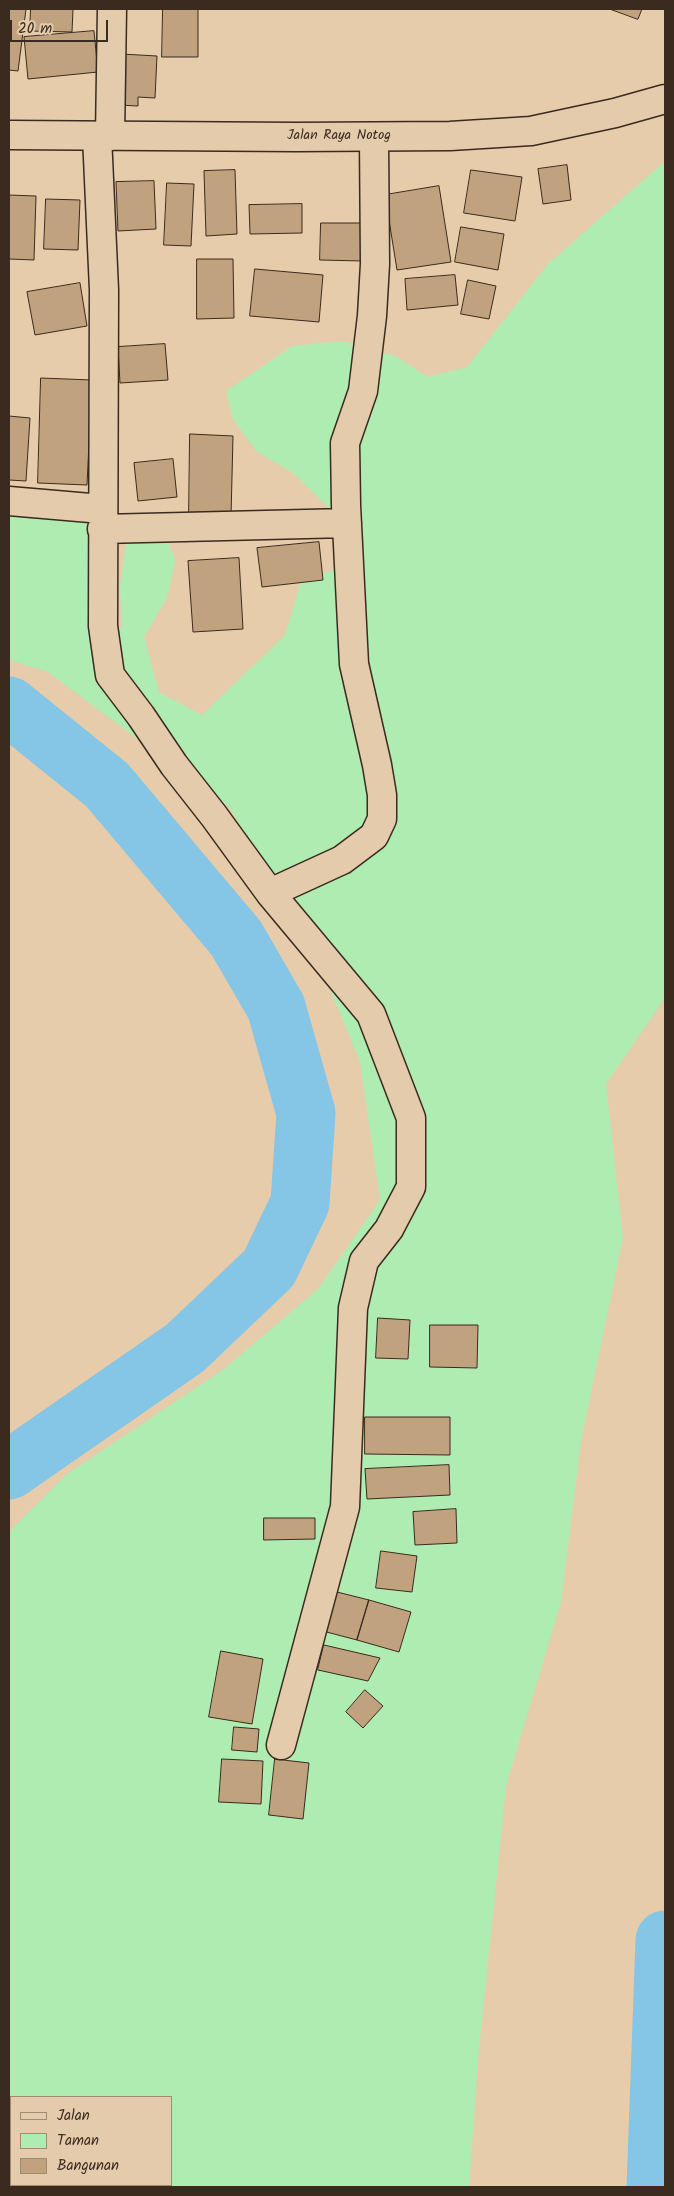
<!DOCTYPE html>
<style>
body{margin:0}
#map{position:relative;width:674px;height:2196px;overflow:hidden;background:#e6ccaa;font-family:Kalam,sans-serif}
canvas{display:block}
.frame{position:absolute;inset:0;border:10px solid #3b2a1e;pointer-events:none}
.legend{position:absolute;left:10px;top:2096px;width:162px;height:90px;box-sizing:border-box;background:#e3cbab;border:1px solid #a08b73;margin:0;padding:6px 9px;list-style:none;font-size:15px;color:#3b2a1e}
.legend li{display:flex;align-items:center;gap:10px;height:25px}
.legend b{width:25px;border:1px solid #a08b73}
.scale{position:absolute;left:10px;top:20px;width:98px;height:22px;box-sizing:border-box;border:2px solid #3b2a1e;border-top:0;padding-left:6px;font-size:15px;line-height:18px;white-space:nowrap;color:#3b2a1e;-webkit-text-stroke:4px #e3cbab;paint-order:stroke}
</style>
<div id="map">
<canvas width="674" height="2196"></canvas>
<div class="frame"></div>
<ul class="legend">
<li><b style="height:6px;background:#e3cbab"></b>Jalan</li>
<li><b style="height:14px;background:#aeecb2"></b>Taman</li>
<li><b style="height:14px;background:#c0a27e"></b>Bangunan</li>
</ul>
<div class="scale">20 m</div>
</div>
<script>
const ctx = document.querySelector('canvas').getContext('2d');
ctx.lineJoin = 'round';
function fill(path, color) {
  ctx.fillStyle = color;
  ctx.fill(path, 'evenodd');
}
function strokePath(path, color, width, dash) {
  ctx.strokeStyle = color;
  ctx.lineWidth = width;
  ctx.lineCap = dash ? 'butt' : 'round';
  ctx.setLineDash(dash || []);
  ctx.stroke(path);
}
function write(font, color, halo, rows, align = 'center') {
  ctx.font = font + ' Kalam,sans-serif';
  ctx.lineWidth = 5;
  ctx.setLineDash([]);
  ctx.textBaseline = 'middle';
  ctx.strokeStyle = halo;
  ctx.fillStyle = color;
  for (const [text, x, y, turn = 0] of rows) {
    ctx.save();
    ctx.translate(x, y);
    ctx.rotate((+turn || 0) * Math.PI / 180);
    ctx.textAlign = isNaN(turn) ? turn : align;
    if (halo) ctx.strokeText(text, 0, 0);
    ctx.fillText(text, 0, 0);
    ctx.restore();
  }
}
const green = new Path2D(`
 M665,161V998L606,1084L623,1238L581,1441L561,1602L506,1786L478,2060L469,2187H9V1532L67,1474L224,1369L318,1289L380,1200L360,1062L316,956L230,808L48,672L9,660V501L102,509L103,626L122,627L120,587L129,519L161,518L175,561L167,598L144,637L159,692L202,715L285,635L300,584L357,559L335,514L293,473L256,451L233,419L226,391L292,346L342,341L395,356L428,377L467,367L548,264ZM11,2097H171V2185H11Z`);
const river = new Path2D(`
 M9,706L107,785L236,938L276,1007L306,1113L300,1203L269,1268L185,1348L9,1470
 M656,2187L665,1940`);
const building = new Path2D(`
 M9,9H26L18,71L9,70Z
 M31,9H73L72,32L30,31Z
 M163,9H198V57H162Z
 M610,9H642L638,19Z
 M94,31L98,72L28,79L24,37Z
 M121,54L157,56L155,98L138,97V106L118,105Z
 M567,165L571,200L543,204L538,169Z
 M235,170L237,234L206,236L204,171Z
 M471,170L522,177L515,221L464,213Z
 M154,181L156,229L118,231L116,182Z
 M167,183L194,184L191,246L164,245Z
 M439,186L451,262L397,270L385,195Z
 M9,195L36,196L34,260L9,259Z
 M46,199L80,200L78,250L44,249Z
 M302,204V233L250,234L249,205Z
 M321,223H364L363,261L320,260Z
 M461,227L504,234L498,270L455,262Z
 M197,259H233L234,318L197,319Z
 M255,269L323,275L319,322L250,316Z
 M455,275L458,305L407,310L405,279Z
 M468,280L496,286L489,319L461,314Z
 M80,283L87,326L35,335L27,292Z
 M165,344L168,380L120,383L118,347Z
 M41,378L92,380L87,485L38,483Z
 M9,416L30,418L26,481L9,480Z
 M190,434L233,436L231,517L189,515Z
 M173,459L177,497L138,501L134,463Z
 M319,542L323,580L262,587L257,548Z
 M239,558L243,629L193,632L188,561Z
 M378,1318L410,1320L408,1359L376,1358Z
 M430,1325H478L477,1368L430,1367Z
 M365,1417H450V1455L365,1454Z
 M449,1465L450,1495L367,1499L365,1469Z
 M456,1509L457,1543L415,1545L413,1512Z
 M264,1518H315V1539L264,1540Z
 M381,1551L417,1556L412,1592L376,1588Z
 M325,1589L369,1600L357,1640L315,1629Z
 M369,1600L411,1612L399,1652L357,1640Z
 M324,1645L380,1658L368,1681L318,1670Z
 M221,1651L263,1659L252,1724L209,1717Z
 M365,1690L383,1706L363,1728L346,1712Z
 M234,1727L259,1729L257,1752L232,1750Z
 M222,1759L263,1761L261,1804L219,1802Z
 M275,1759L309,1763L303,1819L269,1815Z`);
const minor = new Path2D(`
 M97,136L104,290L103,626L110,675L141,716L174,765L214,816L270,893L371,1014L411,1118V1187L389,1229L364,1261L353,1308L345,1507L281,1745
 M110,136L112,9
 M9,501L102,509
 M102,529L347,523
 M270,893L342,860L374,836L382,819V795L377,765L354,664L346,505L345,443L363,391L372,316L375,264L374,137`);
const highway = new Path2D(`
 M9,135L296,137L450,136L531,131L615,113L665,99`);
const streetNames = [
 ["Jalan Raya Notog",339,137]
];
fill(green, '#aeecb2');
strokePath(river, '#85c5e5', 59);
fill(building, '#c0a27e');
strokePath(building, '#3b2a1e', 1);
strokePath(minor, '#3b2a1e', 31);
strokePath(highway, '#3b2a1e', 31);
strokePath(minor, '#e3cbab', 28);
strokePath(highway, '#e3cbab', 28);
write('14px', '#3b2a1e', '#e3cbab', streetNames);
</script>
